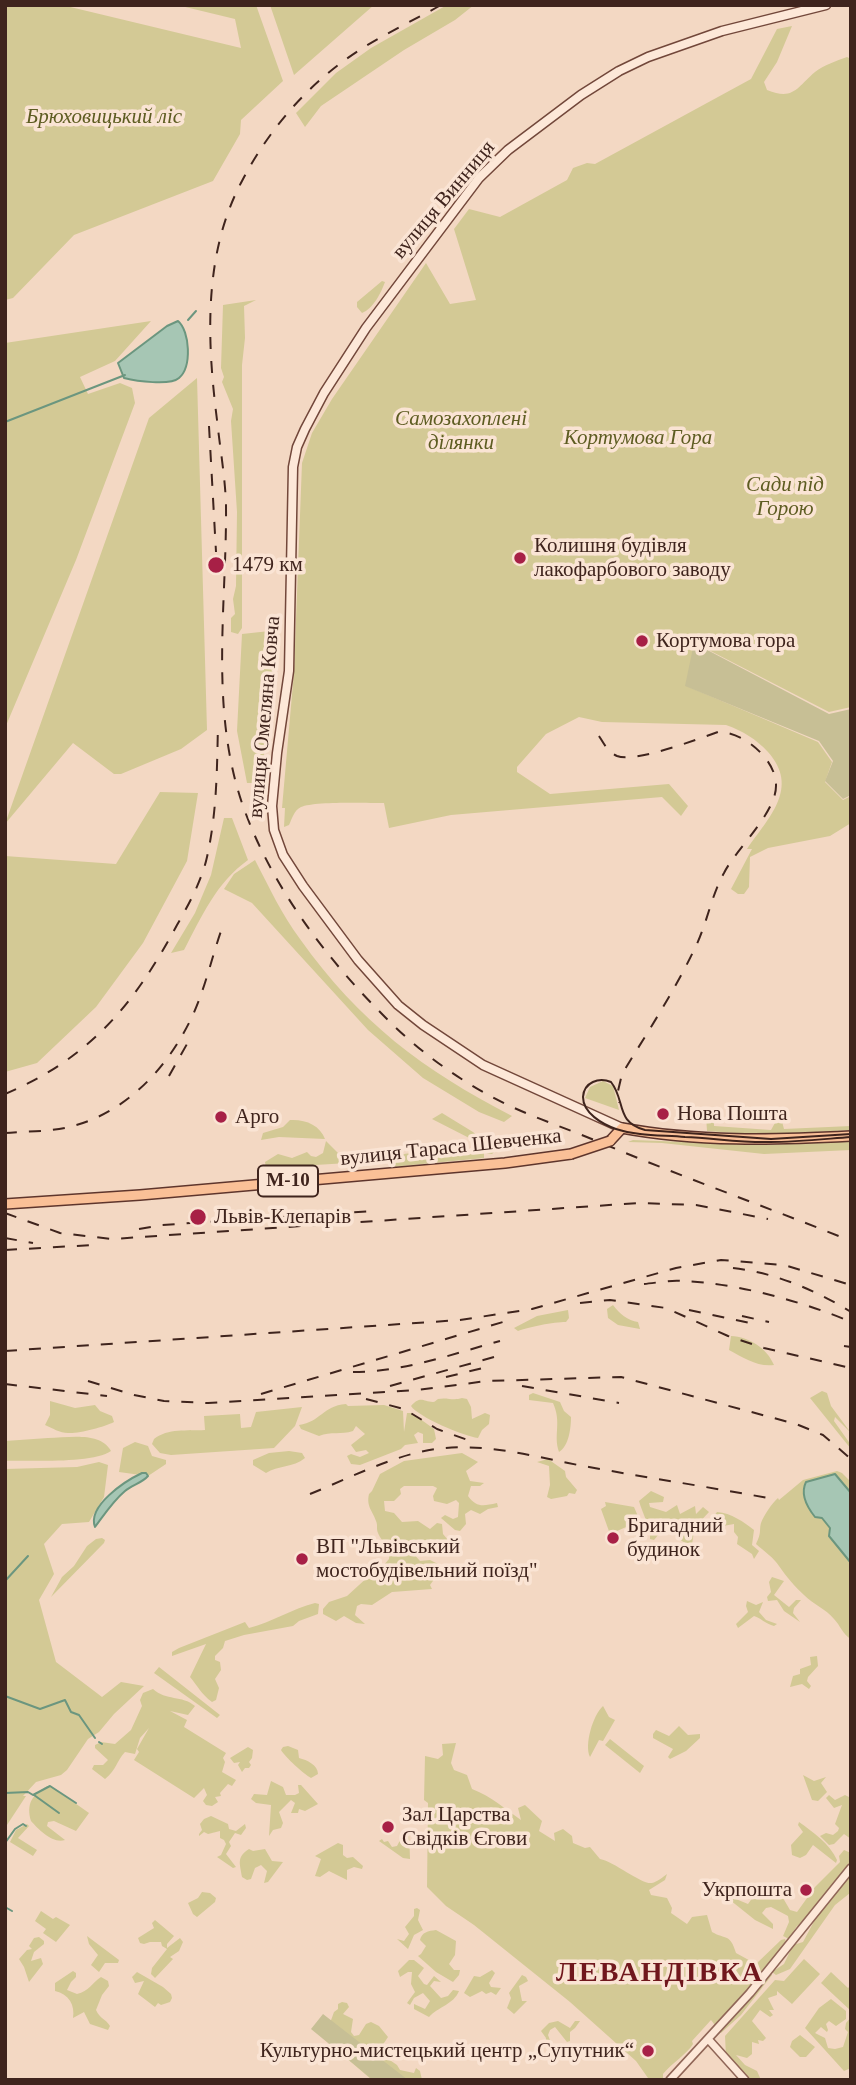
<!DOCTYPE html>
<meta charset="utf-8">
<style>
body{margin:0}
#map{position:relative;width:856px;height:2085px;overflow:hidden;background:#f3d8c3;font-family:"Times New Roman",serif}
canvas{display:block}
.frame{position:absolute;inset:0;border:7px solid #3f241d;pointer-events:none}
</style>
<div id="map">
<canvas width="856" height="2085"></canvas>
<div class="frame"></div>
</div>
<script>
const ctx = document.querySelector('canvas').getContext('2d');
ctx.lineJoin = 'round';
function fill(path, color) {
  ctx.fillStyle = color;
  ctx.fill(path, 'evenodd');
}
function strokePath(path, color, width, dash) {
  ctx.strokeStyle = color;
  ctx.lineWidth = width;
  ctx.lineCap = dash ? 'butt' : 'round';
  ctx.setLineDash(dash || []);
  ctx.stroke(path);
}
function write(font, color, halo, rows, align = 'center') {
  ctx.font = font + ' "Times New Roman",serif';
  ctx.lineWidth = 7;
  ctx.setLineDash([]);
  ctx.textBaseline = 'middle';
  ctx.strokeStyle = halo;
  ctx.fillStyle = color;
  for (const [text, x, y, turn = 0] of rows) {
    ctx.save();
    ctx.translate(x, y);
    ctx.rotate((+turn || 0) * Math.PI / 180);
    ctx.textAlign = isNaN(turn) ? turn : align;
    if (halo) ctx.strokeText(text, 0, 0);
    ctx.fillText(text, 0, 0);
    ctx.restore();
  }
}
const green = new Path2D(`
 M5,5H62L241,48L235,19L177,5H256L283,81L241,120L240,134L213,181L74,235L13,298L5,300Z
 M270,5H374L294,75Z
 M447,5H474L455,20L404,50L321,106L305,127L296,113L336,73L371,48Z
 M792,26L777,62L764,82L767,90C794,101 797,87 815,72C824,65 836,61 847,57L851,59V707L829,712L695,643L689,687L818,742L832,762L825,782L843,800L851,796V823L830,836L768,848L750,857L749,887L744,894H738L731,889L752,849H747C769,817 800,788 768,752C756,739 743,731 726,725L602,722L579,717L546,734L517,767V772L550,794L669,784L688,806L681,816L662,797L451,815L389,828L384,803C368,803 314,801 301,807C294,810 292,819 289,825L284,827L285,808H282L294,672L302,463L312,433L332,399L426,263L450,304L476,300L454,229L469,209L500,217L567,180L573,168L587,163L595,164L751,79L777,29Z
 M382,281L385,282C381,293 373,309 362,313L357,307V302Z
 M256,300L244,306L245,338L242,365V628L238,634L231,632V618L235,614L233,599L236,586L237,512L231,421L233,409L222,382L224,377L221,368L223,305Z
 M151,321L115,361L80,377L88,394L120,383L132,388L135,403L76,560L5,728V343Z
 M197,378L207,730L181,749L121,774H114L73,743L5,824L149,418Z
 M279,630L275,674L260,783H247L237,731L242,634Z
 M160,792L198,793L187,861L143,943L96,1007L37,1063L5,1072V856L116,864Z
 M224,818H232L248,860C216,883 202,916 184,950L171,953L195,913L211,875Z
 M255,860C269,887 282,915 300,939C359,1022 423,1070 512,1116L504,1122L479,1112L423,1078L368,1030L252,903L224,889L234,874Z
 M603,1081L613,1086L619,1110L585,1098L590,1087Z
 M714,1111V1126L771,1130L780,1114L784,1129L851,1126V1130L764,1135L707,1131L706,1115Z
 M442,1113L473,1132L495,1151L492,1154L486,1153L479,1143L432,1119Z
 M290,1120C305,1119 320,1125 325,1139L279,1137L261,1140L263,1133L283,1127Z
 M633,1140L764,1145L851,1141V1150L764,1154L662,1143L628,1142Z
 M326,1141L348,1163L266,1168L265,1162L278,1154L292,1158L307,1152L311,1156L316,1157L323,1153Z
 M453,1151L463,1155L484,1153V1158L391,1167V1163C401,1156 405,1149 417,1157L427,1153L430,1156Z
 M613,1305C619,1313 628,1321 638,1322L640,1329L618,1325L608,1318L607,1309Z
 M568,1310L569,1318L566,1322C554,1322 528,1327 518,1331L514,1328L537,1316Z
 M731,1336C749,1337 767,1348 774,1365C757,1367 744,1358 729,1350Z
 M822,1391L827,1393L831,1406L848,1429L850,1432L835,1417L834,1421L851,1445V1449L810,1398Z
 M533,1393L560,1402L564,1411L571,1417C571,1428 569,1446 559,1452C553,1435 562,1423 553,1403L529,1400V1395Z
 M462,1398L467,1399L471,1407L472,1419L485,1413L490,1415L489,1424L482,1430L478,1438C464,1436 418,1417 411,1406C421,1395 423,1402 433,1402C435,1402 436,1400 438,1399C447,1397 453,1401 462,1398Z
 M50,1401L75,1408L95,1405L100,1411L112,1416L114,1422C104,1427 78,1434 68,1433C60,1433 52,1428 45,1425L50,1415Z
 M346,1404L348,1406L384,1405L403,1411L404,1432L407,1413H412L434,1429L436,1439L432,1443H423V1434L418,1432L414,1435L418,1443L405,1445L401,1449L360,1465L351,1464L347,1456L351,1454L360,1457L369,1453L366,1450L356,1452L351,1445L365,1434L356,1426L353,1431C341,1435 331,1431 319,1436L301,1429L299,1425C321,1422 322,1406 346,1404Z
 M302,1407L295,1426L274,1448L171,1455L160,1453L152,1444L154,1439C168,1428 187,1431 205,1430L204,1416L240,1414L241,1428L251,1427L256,1412Z
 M48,1438C68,1438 100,1431 111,1451C93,1464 30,1460 5,1461V1441Z
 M135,1442L148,1446L152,1456L166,1460V1464L148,1476L119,1472L123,1448Z
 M289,1451L302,1453L305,1458C293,1468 278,1465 266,1473L253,1465V1460L269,1453Z
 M462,1453L478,1462L466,1471L470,1481L484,1483L480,1486H471L468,1496C477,1508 483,1506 497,1503L498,1507L488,1509L480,1514L471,1510L465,1514L466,1524L460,1531L455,1530L441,1518L445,1515L453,1519L458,1517L459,1503L456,1500L447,1504L434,1501L433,1496L437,1488L433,1486H404L400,1489L401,1494L394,1501H384L385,1511L394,1513L402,1522L418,1521L430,1529L437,1523L442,1524L443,1534L452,1545L451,1550C442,1549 439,1540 430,1539L428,1543L436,1555H431L425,1547L411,1545L413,1553L420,1561L430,1560L438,1564V1574L430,1585L432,1589L392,1592L372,1605L361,1604L357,1606L355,1615L365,1624L356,1623L344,1616L336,1621L323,1614V1609L329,1602L347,1596L370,1575L383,1571V1566L389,1559C391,1546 382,1543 378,1533C376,1529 378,1525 376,1521C373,1511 366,1507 369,1494L372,1491L380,1474L404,1461Z
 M548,1459L565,1471L566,1477L577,1490L575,1494L569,1493L567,1496L551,1499L547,1497L550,1485L549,1466L537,1462Z
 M99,1462L108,1465L104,1497L89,1522L62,1524L44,1544L54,1574L39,1600L56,1662L102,1697L121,1682L144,1686L114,1714L99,1732L88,1739L67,1770L61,1775L36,1782L23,1796H26L5,1828V1469L77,1467Z
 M837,1471L842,1473L851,1482V1639C843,1635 840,1625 834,1619C826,1609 813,1604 804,1595C795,1587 786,1576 779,1566C774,1558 764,1551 756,1544C762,1532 759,1530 761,1523C764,1515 772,1503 778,1498L779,1500L803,1480Z
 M651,1491L664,1497L663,1502L649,1503L650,1507L666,1512L677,1505L680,1514L695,1506L696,1514L703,1507L709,1512L696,1526L688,1525L694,1531L692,1545C680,1544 675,1531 663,1529L654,1540L650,1539C651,1527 642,1513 639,1501Z
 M605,1502L634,1507L640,1521L610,1534L601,1509L606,1506Z
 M717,1512C731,1513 744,1522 754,1530L752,1545L759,1551L754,1559L752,1554L737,1544L738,1537L734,1532V1524L723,1526L718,1524L714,1516Z
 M102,1538L105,1540L104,1543L51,1597L62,1577L74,1566L87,1546L96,1539Z
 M772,1577L784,1581L774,1595L789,1607L796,1600H801L794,1608L793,1613L800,1622L784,1611L777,1600L768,1601L767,1597L771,1592L769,1582Z
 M747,1601L756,1605L763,1602L759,1612L766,1620L777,1624L774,1626C766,1624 759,1617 754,1616L738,1628L736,1624L748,1612L746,1606Z
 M315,1603L319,1604L318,1614L299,1621L293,1626L244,1635L225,1641L223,1648L215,1656V1660L220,1662L221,1670L215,1679L219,1688L216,1700L212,1702C201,1694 197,1685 190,1677L206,1644L172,1656V1652L179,1648L245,1622L249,1628C272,1622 292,1609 315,1603Z
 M817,1656L818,1666L808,1677L807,1681L811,1686L809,1689L802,1684L790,1687L793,1676L800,1674V1669L811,1665L810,1657Z
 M159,1667L220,1715L217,1718L154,1673Z
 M153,1689C166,1701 182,1695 195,1706L188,1715L170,1711L187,1720L184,1727L226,1753L223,1758L225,1762L222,1772L236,1780L232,1786L228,1784L220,1793L221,1796L215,1797L218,1802L212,1806L206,1805L203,1801L207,1795L204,1788L194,1798L134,1760L139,1752L137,1749L149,1728L140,1738L135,1754L125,1752C116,1762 117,1769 105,1779L92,1769L94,1765H103L108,1760L95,1748V1745L101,1742L115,1744L131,1730L142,1706L140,1700L143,1693Z
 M603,1706L609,1717L615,1720L603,1741L599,1740L590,1757C584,1745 593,1715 603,1706Z
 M679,1726L688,1735L700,1734V1738L686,1751L670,1759L668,1757L673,1749L653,1738V1734L656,1730L669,1736Z
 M610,1739L644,1766L640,1773L605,1745Z
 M456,1743L451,1763L454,1770L467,1775L472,1789C491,1796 505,1809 521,1820L518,1808L525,1805L542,1821L539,1831L555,1841L554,1833L563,1829L572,1836L573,1843L585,1848L590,1847L600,1859C615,1862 642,1885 652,1883C657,1882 663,1877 667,1874L665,1880L649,1890L651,1895L667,1898L672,1908L671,1913L687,1924L692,1917L707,1915L712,1932C726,1940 730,1933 736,1953L756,1964L781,1940L785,1939L787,1946L770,1972L772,1975L741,2015L721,2033L711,2020L692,2041L693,2044C688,2053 671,2064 663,2074V2078H648L636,2061L570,2002L474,1925L446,1906L427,1887L428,1803L424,1800L425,1756L438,1759L443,1755L442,1744Z
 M288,1746L298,1750L299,1758C307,1760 318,1765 318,1774L311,1778C304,1774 285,1757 281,1750L283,1747Z
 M248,1747L253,1750L252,1758L249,1762L251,1765L249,1768H245L242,1772L238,1765L240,1762L234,1763L230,1758Z
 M803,1775L814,1781L826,1777L821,1783L827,1792L818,1801L812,1800Z
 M271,1781L283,1787L286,1795H295L299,1793L298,1785H301L318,1804L305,1811L299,1809L298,1813H291L295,1803L291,1800L279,1812L283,1823L281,1828L273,1830L269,1836L271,1805L256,1803L251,1799L254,1794L267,1795Z
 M47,1786L52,1787L89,1813L76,1831L54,1821L48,1822L47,1826L65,1840C53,1844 39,1830 31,1821C26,1804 32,1795 47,1786Z
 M829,1795L835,1800L845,1795L851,1798L849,1819L851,1839L844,1834L834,1844L829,1845L820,1836L826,1833L833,1835L838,1831L839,1828L835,1824L842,1805L834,1808L826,1798Z
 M211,1816L228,1824L229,1829L236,1831L245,1824L246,1828L241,1835L235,1833L229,1842L231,1846L226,1854L236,1867L233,1868L217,1857L221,1855L226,1844L224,1840L220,1838V1831L208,1834L204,1832L199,1836V1834L202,1830L200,1824L204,1819Z
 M799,1822C813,1832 830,1844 837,1860L836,1863L813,1845L806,1855L800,1858L792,1855L791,1845L803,1832L798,1825Z
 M27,1824L29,1826L18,1838L37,1850L33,1856L10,1842L16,1830Z
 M406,1829L409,1831L410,1859L403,1858L379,1841L382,1839L384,1842L388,1841L392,1847L397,1846Z
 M338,1843L343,1845V1855L347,1858L353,1857L363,1866L362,1869L354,1867L347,1870V1880L329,1871L320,1877L315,1876L321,1859L315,1856Z
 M249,1849L253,1851L265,1849L272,1861L283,1862L268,1882L264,1883L267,1871L261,1865L255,1868L251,1879L247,1880L242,1877C240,1864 236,1857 249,1849Z
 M844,1850L851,1853L847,1871L803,1923L797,1926L793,1932L795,1936L791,1940L783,1936L789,1922L788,1916L771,1907L766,1908L762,1913L773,1924V1929L755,1920L730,1900L731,1897L748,1904L753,1897L763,1894L768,1895C778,1891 781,1882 793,1885L792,1889H784L783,1898L790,1910L797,1912L815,1887L840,1862L839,1856Z
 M850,1876V1893L835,1905L790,1969L776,1975L772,1972L784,1964L793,1945L803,1942L818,1914Z
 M202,1892L210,1893L216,1898L215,1902L197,1917L193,1914L188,1903L198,1898Z
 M417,1908L420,1910L418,1920L423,1930L414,1935L408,1949L397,1939L404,1941L409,1934L405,1927L414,1916V1909Z
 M41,1911L53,1919L56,1917L70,1925L56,1942L43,1933L46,1929L35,1921Z
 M155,1920L174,1936L167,1944V1948L180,1938L183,1942L179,1951L170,1957L173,1959L155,1978L151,1974L152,1968L167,1949L162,1946L161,1942H150L144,1944L140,1943L138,1938L154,1928L152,1923Z
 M436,1930L456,1941L455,1955L449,1964L454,1970H460L459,1975L453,1982L436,1972L418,1956L421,1954L426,1946L420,1940C422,1932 428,1931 436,1930Z
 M87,1936L119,1960L118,1963H105L99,1972L91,1965L98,1955L89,1944Z
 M39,1937L44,1941V1944L34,1952L31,1961L41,1958L43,1964L29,1982L24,1967L19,1959L27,1950L32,1949L29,1946L34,1938Z
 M804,1959L820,1974L792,2004L777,1991V1995L768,1998L774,2010H769L773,2015L770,2017L760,2010L752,2021L766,2038L763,2041L758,2040L759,2044L752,2042V2054L747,2058L736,2055L745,2065L757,2071L761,2080H748L726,2056L725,2036L775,1980L784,1981Z
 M409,1960H414L424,1968L418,1976L424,1984L427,1985L434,1976L441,1982L434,1981L430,1986L441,1998L448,1996L453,1990L459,1991C454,2004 438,2007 429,2017L414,2009V2004L425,2009L430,2001L423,1993L414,1998L410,2005L407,2003L415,1992L411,1984L412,1972H408L400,1977L398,1971Z
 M492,1970L495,1973L489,1983L491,1987L501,1988L496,1995L491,1992L486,1994L482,1991L470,1997L464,1993L474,1976L480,1977Z
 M73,1971L76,1973V1977L71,1982L67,1990L77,1994C89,1991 92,1983 101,1977L108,1981L109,1986L102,1995L96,2010C100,2019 106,2019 110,2026L108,2030L90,2024L84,2012L73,2018C75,2005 69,1994 55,1991V1983Z
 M137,1972L163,1987L171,1994L172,1998L170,2002L161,2005L158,2003L155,2007L138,1994L144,1981L135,1983L132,1977Z
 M831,1972L848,1988L851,1985V2011L821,1983Z
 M522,1975L526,1977L528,1981L519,1986L522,2001H527L514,2014L507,2008L511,1998L509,1993Z
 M831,1999L846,2011V2019L836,2026L829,2021L826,2024L828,2030L827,2032L821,2027L815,2033L825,2038L828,2048L835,2049L843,2047L848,2032L845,2029L846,2023L851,2017V2068L844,2071L805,2028L819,2008Z
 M342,2002L347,2003L349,2007L343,2014L353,2019L351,2032L354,2036L359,2035L366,2024L371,2022L379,2026L388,2037L380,2049L381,2054L397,2065L400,2070L414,2073L416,2068L420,2071L422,2080H372L344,2056L330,2023L334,2012L338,2009V2004Z
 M558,2021L570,2028L575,2021H580L575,2028L570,2032V2041L567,2042L555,2027L550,2030L548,2035L551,2043L549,2046H545L546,2038L541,2031L549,2023Z
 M800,2035L815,2047L806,2057H800L790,2047L792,2041Z`);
const cemetery = new Path2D(`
 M694,643L829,714L851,709V795L843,799L825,781L833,761L819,741L685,686Z
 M323,2014L408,2080H373L311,2029Z`);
const water = new Path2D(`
 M178,321C190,331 192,367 179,378C170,386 136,381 124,378L118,363L167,326Z
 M142,1473H146L148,1476C142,1483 132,1485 125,1491C113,1501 104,1515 95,1527C87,1506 125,1481 142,1473Z
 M835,1474L851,1493V1563L829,1536L830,1528L822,1518L815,1517C807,1507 800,1494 806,1482Z`);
const stream = new Path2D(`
 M188,320L196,311
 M5,422L125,375
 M5,1581L28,1556
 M5,1696L40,1709L65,1700L71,1712L79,1715L95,1738
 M99,1742L102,1744
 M5,1793L28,1792L33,1795L50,1786L76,1803
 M34,1795L59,1813
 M5,1843L15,1829L23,1824L26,1826
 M5,1907L12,1911`);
const tertiary = new Path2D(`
 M709,2040L745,2080
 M670,2080L750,1993L851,1868`);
const secondary = new Path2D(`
 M622,1128L483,1065L423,1025L398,1005L358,960L303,886L283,855L274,830L272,806L277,753L289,671L293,467L297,447L305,429L324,393L366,328L479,178L508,150L581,95L619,71L648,57L722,31L826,5`);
const primary = new Path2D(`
 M610,1141L622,1128C697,1142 775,1140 851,1136
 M5,1204L140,1195L505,1163L571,1154`);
const tram = new Path2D(`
 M851,1134L771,1139L645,1130C615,1122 626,1101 611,1082C599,1077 584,1082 583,1097C583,1113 602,1124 616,1129C637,1136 662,1135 685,1137C713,1138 742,1143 770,1142C797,1142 824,1139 851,1137`);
const rail = new Path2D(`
 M441,5C409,23 375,38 345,60C302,91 267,133 242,181C203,254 207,341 217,420C220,448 225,476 226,504C227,605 209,708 243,806C271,885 324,956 383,1015C412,1045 446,1071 483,1092C519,1113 561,1126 599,1142C682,1177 767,1207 851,1241
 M209,426L216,552
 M599,736C604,744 608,752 617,756C635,763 698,739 718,732C743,731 777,760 776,786C776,813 736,849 724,873C711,896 707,924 695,948C674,992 647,1033 622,1074L618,1091L619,1103
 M169,1076L187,1044
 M5,1094C90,1058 134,1005 177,925C189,904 202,880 207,857C217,812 217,769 218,723
 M5,1133C26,1131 49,1132 69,1127C124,1114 165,1071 190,1021C204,993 211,960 221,931
 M5,1213L60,1233L112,1239L639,1203L696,1205L768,1219
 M139,1229L162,1225L372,1211
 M5,1238L33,1243
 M5,1250L93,1245
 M733,1268C776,1273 815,1290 851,1312
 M644,1284C656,1283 669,1280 682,1281C732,1282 805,1302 851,1322
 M580,1303L610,1300L666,1308L728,1336L764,1348L851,1368
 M689,1310L750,1323
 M742,1316L769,1322
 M844,1346L851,1347
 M5,1351L460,1320L532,1309L676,1268L721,1260L784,1265L851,1285
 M353,1372C404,1372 452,1354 500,1341
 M446,1377L487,1367
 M88,1381L134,1395L164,1401L208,1403L417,1390L487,1381L621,1377L796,1424L823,1435L851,1459
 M5,1384L107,1396
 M390,1386L494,1357
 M522,1386L619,1403
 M261,1394L503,1322
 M366,1399L404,1409L437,1429L476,1443
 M310,1494C350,1478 393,1455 436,1449C488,1442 538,1458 589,1467C649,1478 709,1487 768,1498`);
const primaryBridge = new Path2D(`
 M571,1154L610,1141`);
const markers = [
 [520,558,7,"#a72046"],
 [216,565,9,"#a72046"],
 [642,641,7,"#a72046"],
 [663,1114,7,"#a72046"],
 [221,1117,7,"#a72046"],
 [198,1217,9,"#a72046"],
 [613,1538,7,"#a72046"],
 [302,1559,7,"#a72046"],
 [388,1827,7,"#a72046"],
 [806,1890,7,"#a72046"],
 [648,2051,7,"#a72046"]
];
const shields = [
 [288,1181,60]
];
const shieldNames = [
 ["М-10",288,1181]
];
const parkNames = [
 ["Брюховицький ліс",104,117],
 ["Самозахоплені",461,419],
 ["ділянки",461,443],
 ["Кортумова Гора",638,438],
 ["Сади під",785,485],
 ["Горою",785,509]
];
const streetNames = [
 ["вулиця Винниця",444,200,-50],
 ["вулиця Омеляна Ковча",265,717,-85],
 ["вулиця Тараса Шевченка",451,1148,-6]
];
const poiNames = [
 ["Колишня будівля",534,546],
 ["лакофарбового заводу",534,570],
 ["1479 км",232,565],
 ["Кортумова гора",656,641],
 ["Нова Пошта",677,1114],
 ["Арго",235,1117],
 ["Львів-Клепарів",214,1217],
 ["Бригадний",627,1526],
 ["будинок",627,1550],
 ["ВП \"Львівський",316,1547],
 ["мостобудівельний поїзд\"",316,1571],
 ["Зал Царства",402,1815],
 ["Свідків Єгови",402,1839],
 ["Укрпошта",792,1890,"right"],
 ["Культурно-мистецький центр „Супутник“",634,2051,"right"]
];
const districtNames = [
 ["ЛЕВАНДІВКА",660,1974]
];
fill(green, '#d3c995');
fill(cemetery, '#c7bf95');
fill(water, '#a6c6b4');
strokePath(water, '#6b967f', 2);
strokePath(stream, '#6b967f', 2);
strokePath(tertiary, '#906657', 10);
strokePath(secondary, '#72473a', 11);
strokePath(primary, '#5e352c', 12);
strokePath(tertiary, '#fde8d8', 7);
strokePath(secondary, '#fde8d8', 8);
strokePath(primary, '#fac097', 9);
strokePath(tram, '#3f241d', 2);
strokePath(rail, '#3f241d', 2, [12, 12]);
strokePath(primaryBridge, '#5e352c', 12, []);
strokePath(primaryBridge, '#fac097', 9);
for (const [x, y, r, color] of markers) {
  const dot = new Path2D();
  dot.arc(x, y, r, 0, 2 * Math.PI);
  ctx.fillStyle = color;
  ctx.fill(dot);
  strokePath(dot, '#fae4d4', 2.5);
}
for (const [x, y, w] of shields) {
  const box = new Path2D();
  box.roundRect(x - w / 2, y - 15.5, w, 31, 5);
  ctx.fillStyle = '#fae4d4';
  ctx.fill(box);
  strokePath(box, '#3f241d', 2);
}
write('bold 19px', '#3f241d', null, shieldNames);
write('italic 21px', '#5d5c21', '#fae4d4', parkNames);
write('21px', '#3f241d', '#fae4d4', streetNames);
write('21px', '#3f241d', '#fae4d4', poiNames, 'left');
ctx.letterSpacing = '2px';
write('bold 28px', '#70171d', '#fae4d4', districtNames);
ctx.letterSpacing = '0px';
</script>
